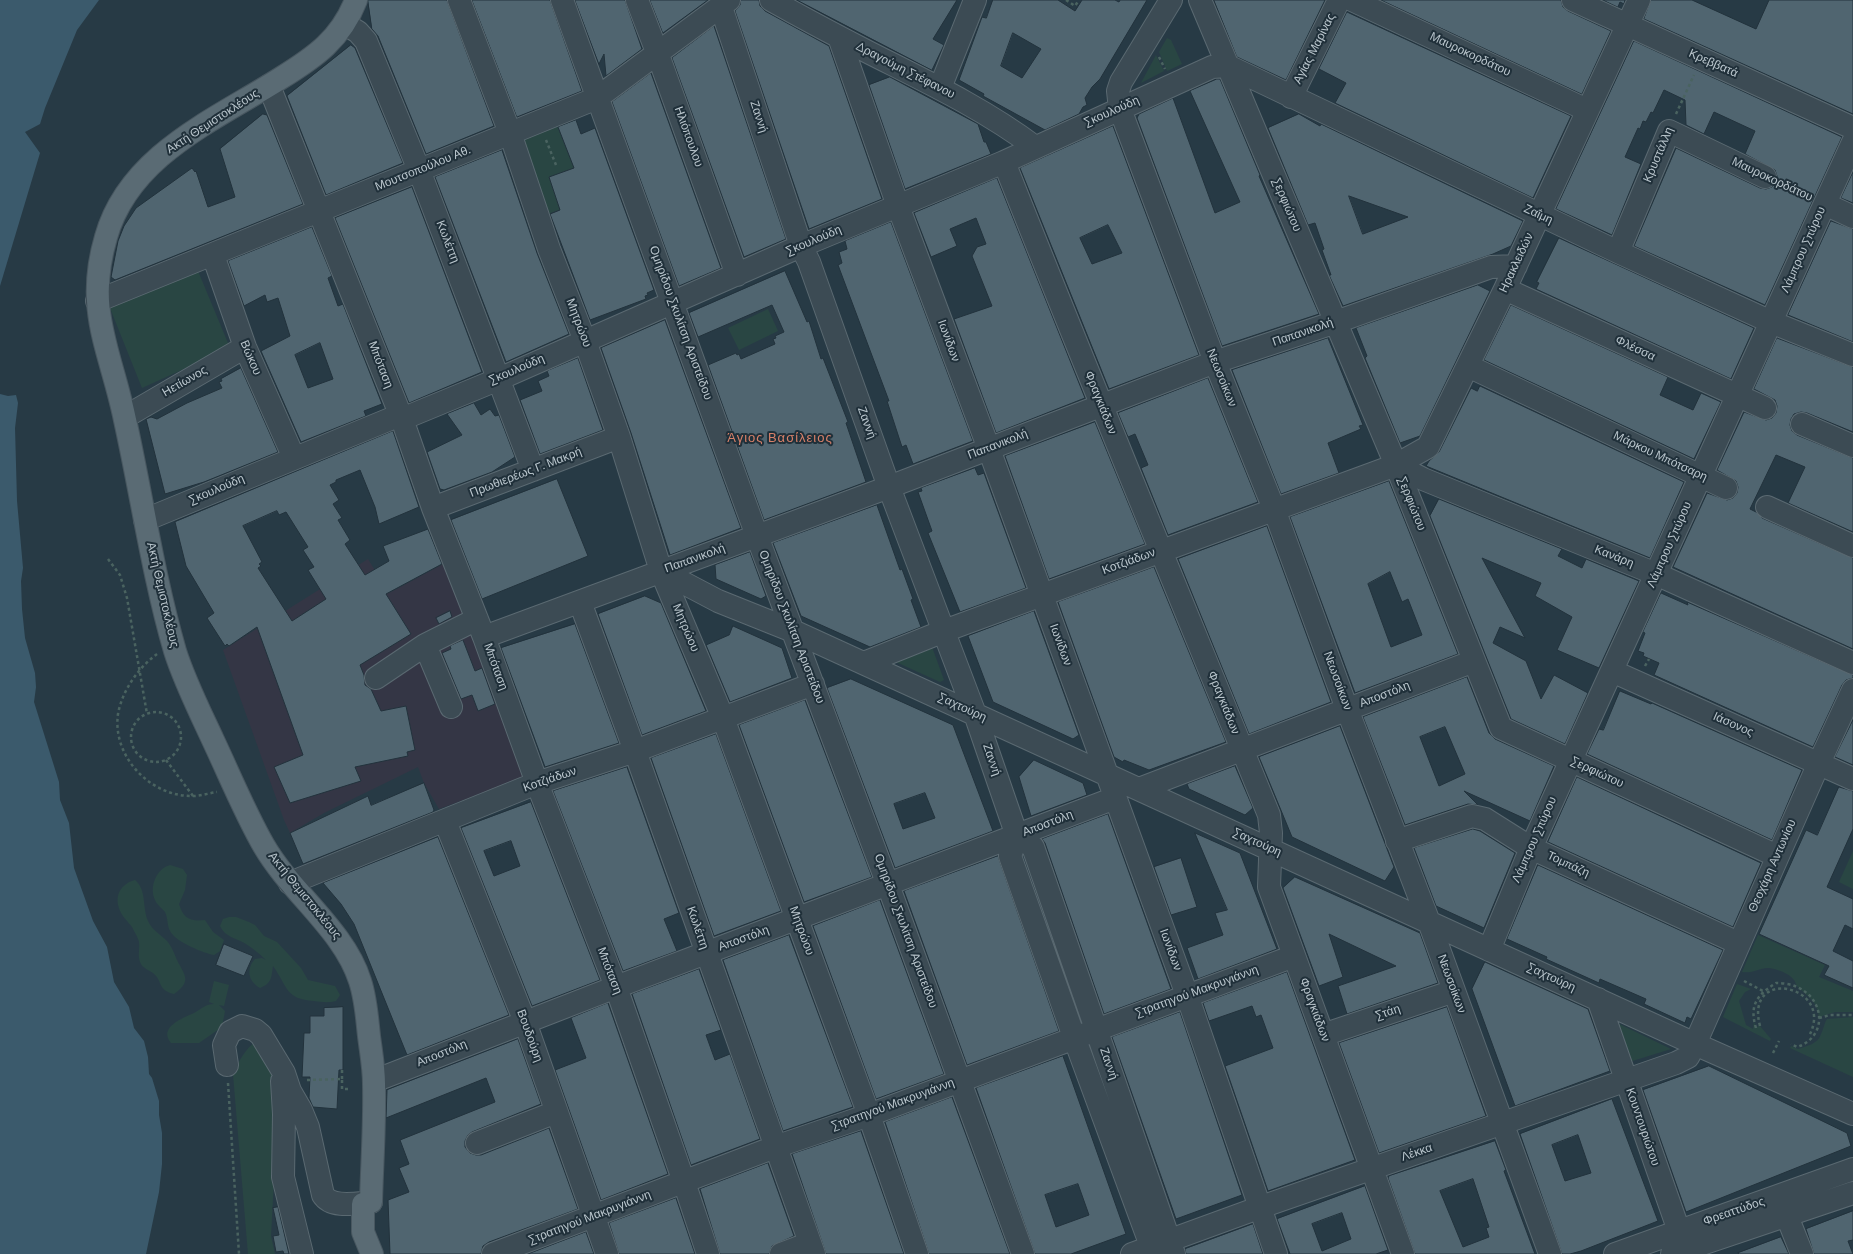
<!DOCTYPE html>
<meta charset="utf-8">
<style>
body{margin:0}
canvas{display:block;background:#273a45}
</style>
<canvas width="1853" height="1254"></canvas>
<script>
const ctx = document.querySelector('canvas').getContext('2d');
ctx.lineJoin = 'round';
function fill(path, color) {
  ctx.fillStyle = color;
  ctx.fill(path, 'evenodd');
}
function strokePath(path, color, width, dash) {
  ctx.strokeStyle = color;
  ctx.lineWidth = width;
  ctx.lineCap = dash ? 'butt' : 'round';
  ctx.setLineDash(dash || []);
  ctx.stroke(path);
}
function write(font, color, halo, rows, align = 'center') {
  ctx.font = font + ' "Nunito Sans",sans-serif';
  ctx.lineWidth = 4;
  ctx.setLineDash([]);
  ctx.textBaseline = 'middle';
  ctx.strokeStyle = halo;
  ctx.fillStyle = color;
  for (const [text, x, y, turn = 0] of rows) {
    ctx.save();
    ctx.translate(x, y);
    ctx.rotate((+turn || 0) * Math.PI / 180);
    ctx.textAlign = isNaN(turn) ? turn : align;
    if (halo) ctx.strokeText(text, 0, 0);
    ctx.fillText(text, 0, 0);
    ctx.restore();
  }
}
const medical = new Path2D(`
 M368,559L389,593L445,563L498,704L523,778L439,809L424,783L418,767L324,813L290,833L284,820L223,650Z`);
const green = new Path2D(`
 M1167,38L1171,40L1182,64L1167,71L1159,52Z
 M1156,55L1164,71L1141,83Z
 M556,123L583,190L572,205L548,214L518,138Z
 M198,271L230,348L142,388L110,308Z
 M768,309L778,331L739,350L728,328Z
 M932,647L944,680L940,682L896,662Z
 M1853,851V889L1839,882Z
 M170,865L183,869L187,875L185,890L179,904C183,918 190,922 205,920L213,932L224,940L220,951L214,955C203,953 180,943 173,935C166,928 169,920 165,912C162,908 157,905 155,900C149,887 156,869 170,865Z
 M135,880C147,890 142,907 148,921C152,930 160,934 167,941C172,947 174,953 177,960C185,976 192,981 174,994C157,990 163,981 153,973C149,970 143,968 141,964C137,957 140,949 139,942C138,938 136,934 134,931C132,925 126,921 123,916C113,901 117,885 135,880Z
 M229,917H236L249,922L255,925L264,936L277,942L301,968L308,980L335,986L340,995L336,1001C328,1003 322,1002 314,1001C285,999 288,987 273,966C271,978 272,983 260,988C248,981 246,969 255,959L262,958L266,960C260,954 252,948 246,944C235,937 226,938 220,926L223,919Z
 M1758,935L1825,965L1819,977L1853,991V1012H1835L1819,1017C1817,1002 1810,998 1799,988C1796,986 1796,983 1794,980C1789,973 1777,969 1769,968C1760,967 1753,974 1742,972Z
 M214,981L229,985L224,1006L219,1005L225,1011L222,1027L199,1043H171C158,1027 183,1018 194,1013C201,1009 206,1004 214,1004L209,1002Z
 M1737,984L1751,989L1745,992L1739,1001L1746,1025L1753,1029L1754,1022L1756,1027L1760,1026L1771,1039L1770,1041L1723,1017Z
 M1853,1017V1077L1790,1048L1791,1046L1798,1049C1807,1046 1818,1044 1821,1034C1824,1028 1824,1024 1827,1019Z
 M1611,1020L1671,1049L1626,1063Z
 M256,1042L279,1084L271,1236L275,1254H248L233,1074C238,1063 246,1047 256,1042Z`);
const water = new Path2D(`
 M0,0H99L77,30L45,108L40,124L25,132L40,153L0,286Z
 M0,386V394L8,396L16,395L18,403L15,428L17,501L23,568L21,581L22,609L25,638L35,673L36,687L34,702L59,782L60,800L69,823L74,868L93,921L107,947L114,982L129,1007L134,1028L144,1041L148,1057L149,1074L152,1078L159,1101V1115L162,1133V1164L159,1192L146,1254H0Z`);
const building = new Path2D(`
 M368,0H447L494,126L426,154L378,36L372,29Z
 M472,0H550L582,91L517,117Z
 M575,0H625L642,49L606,76L604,54L599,64Z
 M650,0H708L663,33Z
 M741,0H759L760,6L765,11L829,46L882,199L809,229L735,11L740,5Z
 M797,0H957L933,39L944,45L932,70Z
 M993,0H1058L1075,11L1082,0H1115L1119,2L1120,0H1147L1100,79L1092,87L1085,98L1087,105L1083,107L1079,114L1045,130L983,96L984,94L959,80L982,17L986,18ZM1013,33L1041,49L1022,78L1001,66Z
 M1214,0H1325L1286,80L1237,57Z
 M1381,0H1561L1563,7L1568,11L1611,31L1582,94Z
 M1603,0H1625L1624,4L1620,2L1618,7Z
 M1651,0H1692L1756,29L1769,0H1853V114L1644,19Z
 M1347,12L1571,116L1533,198L1335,103L1346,83L1319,69Z
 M714,26L786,239L744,257L672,58Z
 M1634,41L1842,137L1765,305L1634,246L1676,148L1760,188L1766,189L1772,187L1776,183L1777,176L1775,170L1745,154L1755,131L1714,112L1704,134L1686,125L1685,100L1664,90L1653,113L1651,112L1646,122L1643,121L1640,129L1638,128L1625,157L1641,164L1612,235L1556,209Z
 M351,45L355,48L403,163L326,195L287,96Z
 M651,73L721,268L679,286L612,102Z
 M890,77L978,124L984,142H986L991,154L905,189L869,85Z
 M1217,79H1220L1260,175L1259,176L1319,314L1222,346L1137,118L1139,114L1173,98L1215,213L1240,202L1190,91Z
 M263,114L267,115L303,204L115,280L111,277L118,241L124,226L136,208L192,168L195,172L196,171L208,207L235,197L220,149Z
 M1299,114L1320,126L1321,124L1523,221L1511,246L1493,254L1343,306L1329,275H1331L1322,250L1324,249L1315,223L1308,225L1268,128ZM1349,196L1408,217L1363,234Z
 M576,120L581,134L595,128L654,290L647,293L648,295L645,296L646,299L590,320L550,214L560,210L549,177L574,168L558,127Z
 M1113,126L1199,355L1109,389L1020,168ZM1108,225L1122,253L1092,264L1080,238Z
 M502,150L537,253L569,334L506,362L435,177Z
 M1853,172V203L1841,198Z
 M997,178L1085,398L996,433L954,319L992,306L972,256L977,247L986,244L976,218L950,229L957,246L931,257L914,213Z
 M412,187L482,372L409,403L335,218Z
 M1831,221L1853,229V342L1788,315Z
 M891,222L973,441L913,464L906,445L902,447L887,401H889L838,265L842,263L839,252L847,249L845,241Z
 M312,227L332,276L328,278L338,306L343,304L382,404L364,411L366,416L301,442L261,351L290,336L278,298L267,302L265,295L244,306L228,261ZM320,343L333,379L308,388L295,355Z
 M1559,238L1754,328L1731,379L1536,289L1539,283L1537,282Z
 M785,271L807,322L809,321L821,359L823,358L848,422L846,423L866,482L764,520L708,365L736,353L737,355L739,354L741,359L775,344L773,339L776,338L775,336L784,332L772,305L698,337L689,313Z
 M1478,285L1490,291L1420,436L1400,443L1365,358L1367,356L1356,328Z
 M1511,305L1668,377L1660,395L1693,410L1701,393L1721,402L1694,459L1484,360Z
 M665,320L741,528L670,555L631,433L601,348Z
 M1328,338L1363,425L1359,426L1361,429L1328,443L1339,473L1281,494L1232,370Z
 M1777,338L1853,367V432L1807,413L1801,412L1794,414L1791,419L1790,425L1792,431L1797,435L1853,458V532L1788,503L1805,467L1776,455L1750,509L1756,512L1762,518L1853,558V649L1673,567L1707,493L1727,500L1733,498L1737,493L1738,487L1736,481L1717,470L1744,412L1766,420L1772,418L1776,413L1777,406L1775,400L1754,389Z
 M578,358L603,430L540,454L520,400L542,391L538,381L549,376L547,371Z
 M241,368L278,452L204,482L165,494L146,419L151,417L157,419L187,403L222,388L219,382L222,381L221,379Z
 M1208,378L1258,502L1168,535L1141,468L1148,465L1135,434L1128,437L1118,413Z
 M1480,386L1684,482L1650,558L1426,466L1429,461L1439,452L1471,388L1477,391Z
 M474,403L481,415L490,409L495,416L499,415L515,457L492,472L444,490L440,489L427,452L462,435L447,414Z
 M1095,422L1145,544L1049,579L1005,456Z
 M393,431L419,507L379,524L375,507L360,470L336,480V482L330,485L339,500L333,504L342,518L338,520L350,540L345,544L365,575L389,561L383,546L428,529L442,564L386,594L411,634L360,665L364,675L365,685L371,689L381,711L406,706L415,750L407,752L408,756L355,767L361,781L290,803L274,767L303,755L257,627L229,646L227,644L225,646L207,618L214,613L186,566L175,522ZM277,511L279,515L286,512L308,547L303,550L314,567L308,570L326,599L292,621L258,568L261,566L259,564L262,562L243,526Z
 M975,468L978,475L984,473L1026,588L960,612L928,533L932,531L918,492L922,491L921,488Z
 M557,479L588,556L482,599L451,520Z
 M1389,481L1458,654L1355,693L1290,517ZM1390,572L1402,602L1408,599L1422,635L1391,647L1368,584Z
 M1439,499L1562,549L1558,556L1582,568L1586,559L1639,581L1599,668L1557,650L1572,617L1535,596L1541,583L1482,558L1525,638L1500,627L1493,643L1526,661L1541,699L1554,675L1588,693L1565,744L1511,719L1430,516Z
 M877,505L900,570L902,569L913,599L911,600L921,627L870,647L801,616L773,543Z
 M1267,526L1331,702L1249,734L1178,559Z
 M750,552L766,596L761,599L716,579L715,565Z
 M1154,567L1226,742L1149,770L1124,760L1123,762L1114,757L1058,602Z
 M1661,593L1688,605L1687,602L1853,675V678L1846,680L1842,685L1813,747L1654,675L1659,663L1643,656L1644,653L1638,651L1645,633L1643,632Z
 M645,596L661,603L706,711L642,735L598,614Z
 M450,611L452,617L439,624L436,618Z
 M1034,611L1079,735L1073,739L993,702L968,636Z
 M575,624L619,743L545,767L501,648Z
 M733,626L782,648L792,678L730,702L706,645L729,635Z
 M463,640L475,671L482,668L495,704L478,711L472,695L461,699L442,653L451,649L450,646Z
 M1467,677L1489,733L1495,739L1554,766L1530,821L1464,791L1478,805L1468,804L1405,825L1363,717ZM1445,727L1465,774L1439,786L1420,737Z
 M851,679L953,725L993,831L895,868L827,688ZM925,793L935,818L903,829L894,804Z
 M1620,691L1651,704L1652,703L1802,770L1772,840L1587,754L1599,729L1603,730Z
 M805,700L872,877L804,902L739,725Z
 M1853,720V765L1835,757Z
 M1340,726L1394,867L1385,881L1292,837L1259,757Z
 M716,734L781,911L714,936L651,758Z
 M1034,760L1083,783L1087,795L1031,816L1019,777Z
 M1235,766L1253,808L1245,815L1189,789L1187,784Z
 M627,767L679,913L664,919L677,951L623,971L553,791Z
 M1577,777L1761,863L1733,927L1548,842Z
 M424,783L434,810L433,812L303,864L290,833L368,796L371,805Z
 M1839,787L1853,791V829L1827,887L1853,899V929L1845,925L1833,951L1853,961V988L1824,975L1829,966L1759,934L1806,830L1817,835Z
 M531,802L600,980L532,1006L461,828ZM511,841L520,866L494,876L484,851Z
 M1108,814L1171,989L1104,1014L1045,843L1042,839Z
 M1473,829L1480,831L1515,853L1484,928L1436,906L1414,848Z
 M1195,833L1240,853L1277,949L1198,979L1187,948L1223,935L1215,913L1227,910Z
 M438,837L509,1015L407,1055L354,924L341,904L323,883Z
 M998,856L1059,1031L967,1065L904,891Z
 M1181,858L1197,907L1171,915L1154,867Z
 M1538,865L1723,950L1691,1019L1687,1017L1685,1023L1644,1004L1646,999L1600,979L1599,983L1546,959L1547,957L1507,939Z
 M1295,877L1420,933L1438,983L1347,1014L1338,986L1396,966L1329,934L1343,977L1319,986L1283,888Z
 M880,900L944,1074L876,1099L813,926Z
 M789,935L853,1107L783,1131L723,960Z
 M224,944L253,956L244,976L216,965Z
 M1485,962L1588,1009L1610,1071L1515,1106L1472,989Z
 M699,969L721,1030L706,1035L715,1060L730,1054L760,1139L691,1165L632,994Z
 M1287,972L1355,1160L1268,1191L1225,1066L1273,1048L1261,1015L1256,1017L1252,1006L1209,1021L1203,1003Z
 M608,1003L668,1174L601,1200L555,1070L586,1058L571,1018Z
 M343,1007V1070H339L337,1109L313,1107L309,1098L310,1077H302L304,1033H310V1016H324V1008Z
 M1447,1007L1486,1116L1379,1153L1339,1043Z
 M1180,1012L1242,1195L1176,1219L1112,1037Z
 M518,1039L541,1104L472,1132L468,1135L465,1141V1147L470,1153L476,1155H481L549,1128L578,1209L489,1242L483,1246L481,1254H390L388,1200L409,1192L399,1168L409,1164L400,1140L495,1102L486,1078L386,1118L387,1090Z
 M1063,1056L1126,1234L1071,1254H1035L976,1088ZM1078,1184L1089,1215L1056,1227L1045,1195Z
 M1709,1066L1847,1133L1851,1146L1686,1212L1643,1090Z
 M952,1097L1010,1254H929L885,1122Z
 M1612,1099L1658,1221L1581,1251L1570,1254H1562L1520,1134ZM1578,1135L1591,1173L1565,1181L1552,1145Z
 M861,1131L904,1254H826L792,1154Z
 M1495,1141L1506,1170L1504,1171L1535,1254H1415L1388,1178L1389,1176ZM1473,1179L1489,1227L1486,1228L1489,1237L1463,1247L1440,1191Z
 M768,1163L794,1236L772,1246L769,1254H720L700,1189Z
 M1365,1186L1388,1250L1376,1254H1290L1277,1219ZM1342,1213L1351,1239L1322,1251L1312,1224Z
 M676,1198L695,1254H619L609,1223Z
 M278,1207L289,1254H284L283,1251L276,1252L273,1236L279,1235L273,1208Z
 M1853,1211V1240L1848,1241L1853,1254H1814L1806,1229Z
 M1253,1224L1263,1254H1186L1185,1249Z
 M586,1232L594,1254H528Z
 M1781,1237L1789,1254H1739L1738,1253Z`);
const path = new Path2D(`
 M1066,0L1075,6L1079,0
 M1159,57L1165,69
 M1676,114L1694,75
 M546,140L556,165
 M1781,185L1808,197
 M108,559L120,575L127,598L147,714
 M157,654C138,668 122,691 118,714C112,757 151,797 193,796C201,796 209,793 217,792
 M1645,666L1649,659
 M131 737a25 25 0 1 1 50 0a25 25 0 1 1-50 0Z
 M166,760L193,796
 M1744,981L1763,991
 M1819,1018L1830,1015H1853
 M1760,1026C1744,966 1834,985 1810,1034
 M1756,1028C1749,1005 1757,995 1776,983C1782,983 1791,984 1797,987C1825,999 1828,1037 1797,1047L1791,1044
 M1773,1053L1779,1041
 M342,1079V1070
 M307,1080L342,1079V1089H351
 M228,1083L239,1254`);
const minor = new Path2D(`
 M459,0L510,133L549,249L585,341L619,437L661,571L723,718L869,1115L917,1254
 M562,0L757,536L888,885L1023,1254
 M637,0L657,52L737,275
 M771,0C803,18 835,35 868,52C925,81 983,108 1035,147
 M1171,0L1121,82L1118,91L1120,109L1215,362L1274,509L1347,709L1429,922L1550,1254
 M1200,0L1396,465L1501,728L1777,856
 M1352,0L1587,110
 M1573,0L1853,128
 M721,7L801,246L809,262L889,487L975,714L1017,836L1033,847L1174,1254
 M345,24L358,32L366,41L419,170L533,470
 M839,37L898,206L989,449L1187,995L1276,1254
 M269,86L402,419L433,508L484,637L537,783L616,987L684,1182L708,1254
 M940,88L975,0
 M1291,97L1339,0
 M1004,162C1090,380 1180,597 1269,815L1271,833L1269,887L1403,1254
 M1825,204L1853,217
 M1618,252L1669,131L1765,177
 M213,255L245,347L294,458
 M1505,289L1765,408
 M97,301L597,98L729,0
 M1468,366L1726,488
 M125,417L245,347
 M402,419L499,379L801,246L1004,162L1212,67L1228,66L1618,252L1771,322L1853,355
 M1802,424L1853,446
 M1396,465L1423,479L1656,574L1853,663
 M1767,507L1853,546
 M433,508L619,437
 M145,520L400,415
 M661,571L718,601L793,631L1695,1044L1853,1114
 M580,602L635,751L814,1254
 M484,637L889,487L1215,362L1336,322L1491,267L1516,266
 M864,663L944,631L1396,465L1428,447L1505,289L1639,0
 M1612,671L1853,779
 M376,678L425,645
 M451,707L425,645L477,619
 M1139,789L1474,661
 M445,821L525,1022L607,1254
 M1017,836L1010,856L1074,1037L1154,1254
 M1397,841L1472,816L1485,819L1531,848L1738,943
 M290,883L537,783L635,751L813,684
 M1489,950L1531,848L1571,760L1853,142
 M1598,999L1687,1254
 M1323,1035L1454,991
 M227,1065L224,1045L230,1032L242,1026L255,1030L261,1035L284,1073L290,1091L301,1110L308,1127L323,1195C332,1209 357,1203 371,1202
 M282,1081L284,1114L283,1177L302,1254
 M374,1081L616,987L1115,798
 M477,1143L556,1112
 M1781,1201L1802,1254
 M493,1254L775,1147L869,1115L1294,956
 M781,1254L810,1243
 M1132,1254L1261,1207L1676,1063L1688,1057L1695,1044L1819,763L1853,690
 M1615,1254L1853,1169
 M1672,1254L1853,1193`);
const major = new Path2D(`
 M356,0C341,39 315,57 281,78C215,120 129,155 106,237C84,311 111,351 125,420C142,497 153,575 175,651C184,680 200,712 213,740C230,776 245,813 264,846C292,894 344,930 360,981C366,999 367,1018 369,1036C371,1052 374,1068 374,1084C375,1124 372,1163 371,1202L363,1204V1232L372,1254`);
const streetNames = [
 ["Αγίας Μαρίνας",1315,49,-63],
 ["Μαυροκορδάτου",1470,55,25],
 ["Κρεββατά",1713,64,24],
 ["Δραγούμη Στέφανου",905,71,27],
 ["Σκουλούδη",1112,112,-24],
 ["Ζαννή",758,117,72],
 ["Ακτή Θεμιστοκλέους",213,122,-33],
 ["Ηλιόπουλου",688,137,70],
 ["Κρυστάλλη",1659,155,-67],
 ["Μουτσοπούλου Αθ.",423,169,-22],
 ["Μαυροκορδάτου",1772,180,25],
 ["Σερφιώτου",1286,205,67],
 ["Ζαΐμη",1538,215,25],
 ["Σκουλούδη",814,241,-23],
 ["Κωλέττη",447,242,69],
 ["Λάμπρου Σπύρου",1804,250,-66],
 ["Ηρακλειδών",1517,263,-65],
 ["Μητρώου",578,323,69],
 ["Ομηρίδου Σκυλίτση Αριστείδου",680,323,70],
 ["Παπανικολή",1303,333,-19],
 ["Ιωνίδων",948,341,70],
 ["Φλέσσα",1635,349,25],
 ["Βώκου",250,358,67],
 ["Μπόταση",380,365,69],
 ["Σκουλούδη",517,370,-23],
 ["Νεωσοίκων",1221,378,68],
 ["Ηετίωνος",185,382,-30],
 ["Φραγκιάδων",1100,403,68],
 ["Ζαννή",866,423,70],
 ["Παπανικολή",998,445,-21],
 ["Μάρκου Μπότσαρη",1660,457,25],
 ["Πρωθιερέως Γ. Μακρή",526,473,-21],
 ["Σκουλούδη",217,490,-23],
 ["Σερφιώτου",1411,504,68],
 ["Λάμπρου Σπύρου",1670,545,-66],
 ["Κανάρη",1614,557,22],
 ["Παπανικολή",695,559,-20],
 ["Κοτζιάδων",1129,562,-20],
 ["Ακτή Θεμιστοκλέους",162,595,77],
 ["Ομηρίδου Σκυλίτση Αριστείδου",791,627,69],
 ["Μητρώου",685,628,67],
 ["Ιωνίδων",1060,645,70],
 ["Μπόταση",495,667,70],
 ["Νεωσοίκων",1337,681,70],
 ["Αποστόλη",1385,695,-21],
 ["Φραγκιάδων",1223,703,68],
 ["Σαχτούρη",962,708,25],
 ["Ιάσονος",1733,725,24],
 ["Ζαννή",991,760,71],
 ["Σερφιώτου",1597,773,25],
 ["Κοτζιάδων",550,780,-19],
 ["Αποστόλη",1048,824,-21],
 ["Λάμπρου Σπύρου",1535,840,-66],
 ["Σαχτούρη",1257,843,24],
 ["Τομπάζη",1568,865,25],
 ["Θεοχάρη Αντωνίου",1773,866,-66],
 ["Ακτή Θεμιστοκλέους",304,896,51],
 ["Κωλέττη",697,928,71],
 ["Μητρώου",801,931,70],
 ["Ομηρίδου Σκυλίτση Αριστείδου",905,931,70],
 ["Αποστόλη",744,939,-20],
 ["Ιωνίδων",1170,950,70],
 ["Μπόταση",609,971,69],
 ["Σαχτούρη",1551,978,25],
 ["Νεωσοίκων",1451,984,70],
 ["Στρατηγού Μακρυγιάννη",1197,992,-20],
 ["Φραγκιάδων",1314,1010,70],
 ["Στάη",1388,1013,-19],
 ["Βουδούρη",529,1036,70],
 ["Αποστόλη",442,1054,-22],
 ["Ζαννή",1108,1064,71],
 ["Στρατηγού Μακρυγιάννη",893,1105,-20],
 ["Κουντουριώτου",1642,1127,71],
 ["Λέκκα",1417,1153,-19],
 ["Φρεαττύδος",1734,1212,-19],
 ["Στρατηγού Μακρυγιάννη",590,1218,-21]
];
const neighbourhoodNames = [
 ["Άγιος Βασίλειος",780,439]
];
fill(medical, '#343645');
fill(green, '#294643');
fill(water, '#3b5a6c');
fill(building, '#506570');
strokePath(building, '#22323c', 1);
strokePath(minor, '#5a6971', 24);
strokePath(major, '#485760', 24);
strokePath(path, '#4a6360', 2.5, [3, 3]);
strokePath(minor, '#3c4b54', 22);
strokePath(major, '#5a6b74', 22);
write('12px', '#bac6cd', '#20303a', streetNames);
ctx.letterSpacing = '1px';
write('13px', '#d98169', '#20303a', neighbourhoodNames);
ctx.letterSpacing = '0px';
</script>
